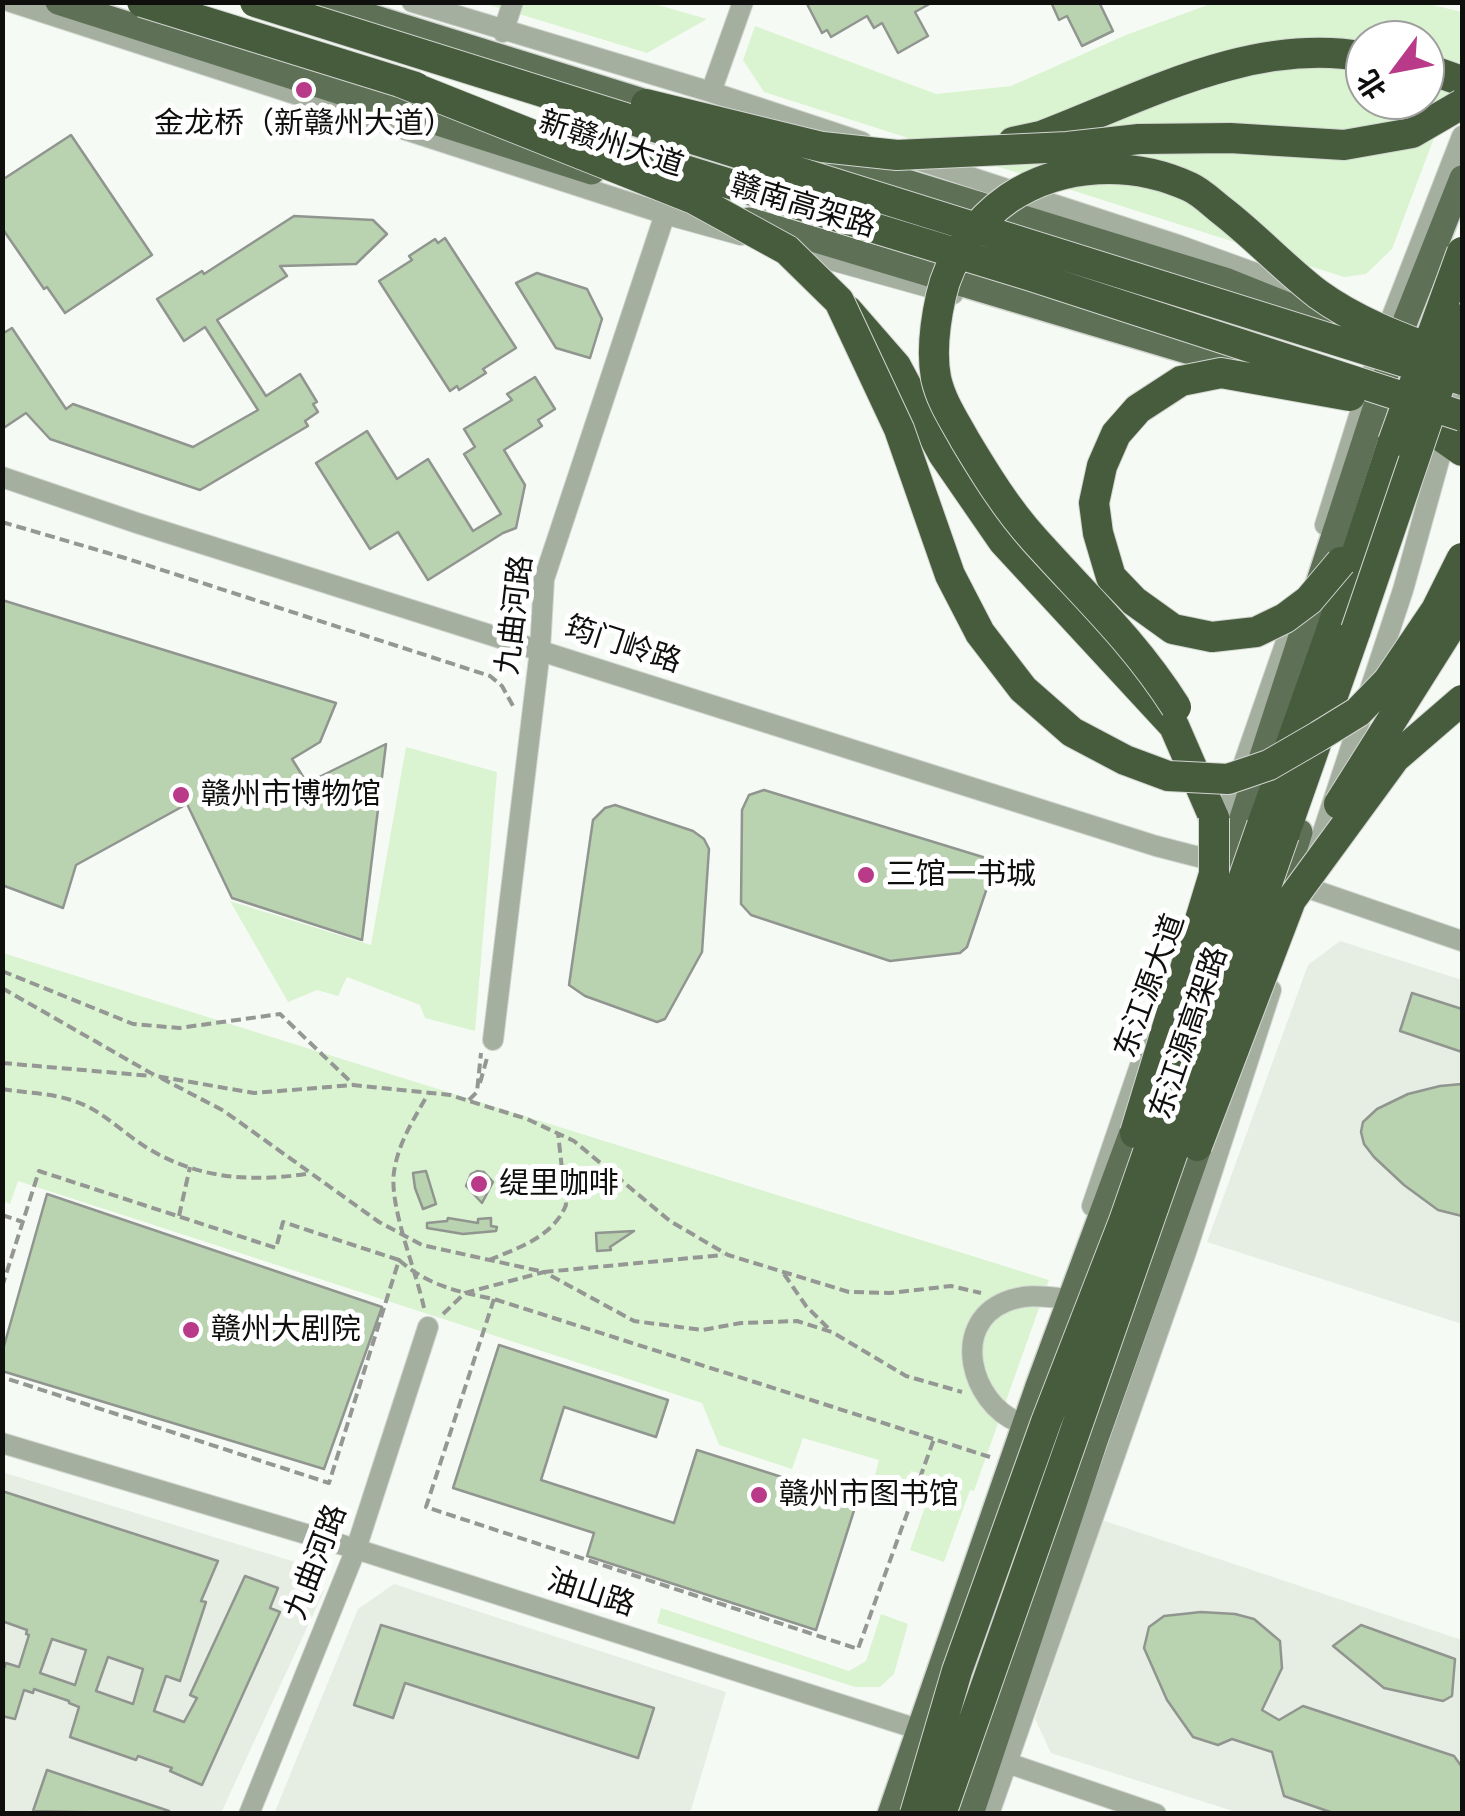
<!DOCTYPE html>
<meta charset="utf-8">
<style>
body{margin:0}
#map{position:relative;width:1465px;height:1816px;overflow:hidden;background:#f6faf4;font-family:Quicksand,"Noto Sans SC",sans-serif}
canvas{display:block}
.frame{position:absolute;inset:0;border:5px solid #0f100e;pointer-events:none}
.north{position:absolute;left:1345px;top:20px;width:100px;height:100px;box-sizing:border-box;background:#fff;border:2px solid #9f9f9f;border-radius:50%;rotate:238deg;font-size:28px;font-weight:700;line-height:40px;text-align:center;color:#0f100e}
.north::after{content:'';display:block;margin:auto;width:35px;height:45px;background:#b93a88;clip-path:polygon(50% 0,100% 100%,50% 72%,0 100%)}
</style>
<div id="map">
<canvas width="1465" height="1816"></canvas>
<div class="frame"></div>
<div class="north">北</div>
</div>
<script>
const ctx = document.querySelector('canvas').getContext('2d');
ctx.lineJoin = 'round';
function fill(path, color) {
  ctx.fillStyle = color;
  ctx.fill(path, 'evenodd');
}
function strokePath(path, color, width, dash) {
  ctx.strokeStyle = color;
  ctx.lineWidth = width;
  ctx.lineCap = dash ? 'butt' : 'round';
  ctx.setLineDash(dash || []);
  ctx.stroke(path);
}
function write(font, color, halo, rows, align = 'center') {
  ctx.font = font + ' Quicksand,"Noto Sans SC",sans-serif';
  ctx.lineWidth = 10;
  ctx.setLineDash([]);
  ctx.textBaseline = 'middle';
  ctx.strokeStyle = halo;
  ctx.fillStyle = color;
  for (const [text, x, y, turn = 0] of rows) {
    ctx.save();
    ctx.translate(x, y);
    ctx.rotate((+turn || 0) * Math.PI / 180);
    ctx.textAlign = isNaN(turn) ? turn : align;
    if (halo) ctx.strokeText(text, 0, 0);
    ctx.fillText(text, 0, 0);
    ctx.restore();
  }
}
const built = new Path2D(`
 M1340,941L1462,980V1324L1207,1242L1308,965Z
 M2,1472L302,1564L324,1591L221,1813H3Z
 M1102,1520L1462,1640V1813H1239L1051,1753L1035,1719Z
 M394,1584L726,1692L690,1813L274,1814L358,1609Z`);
const green = new Path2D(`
 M1420,2L1462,12V64L1392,249L1366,274L1344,277L764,92L743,60L755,26L936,94L1011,86L1126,35L1213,3ZM1365,40H1425V100H1365Z
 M483,3H651L707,19L647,53Z
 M406,747L497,772L475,1031L425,1018L420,1005L347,977L338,996L317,990L288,1002L230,901L371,945Z
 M3,953L1049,1280L974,1491L970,1490L944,1562L910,1550L935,1478L911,1471L901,1504L870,1494L879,1460L803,1438L792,1469L719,1445L702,1403L18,1181L10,1204L3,1201Z
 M661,1608L849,1671L866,1661L881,1614L908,1624L894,1674L880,1687H855L657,1623Z`);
const building = new Path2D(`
 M806,2H933L915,12L928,36L898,53L882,23L874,28L867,16L831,37L827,30L822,33Z
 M1051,2H1099L1113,31L1082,46L1067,16L1059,20Z
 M71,135L152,255L65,313L47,287L44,289L2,228V180Z
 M294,216L373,220L387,234L356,264L280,266L287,276L217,320L266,396L300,374L317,402L313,404L318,412L305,421L308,426L200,490L50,439L26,413L2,429V334L12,328L66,409L73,404L193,447L258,410L205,327L184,341L157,299L202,271L204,274Z
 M445,238L516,348L483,369L486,373L459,390L457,386L450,391L379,281L412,260L409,256L435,239L438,243Z
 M537,273L587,289L602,319L590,358L556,348L516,283Z
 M535,377L555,409L538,420L542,426L504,450L525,485L516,528L503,533L428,580L398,532L370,549L316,463L367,431L397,479L428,459L473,531L501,514L464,454L475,447L464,429L512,400L507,394Z
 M2,600L336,703L320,742L292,759L307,783L386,744L362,940L232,898L187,804L76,865L63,908L2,885Z
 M764,790L986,858L992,864L991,876L967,947L960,953L890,961L751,915L741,904L742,810L749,795Z
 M615,805L693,831L704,839L709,849L702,952L665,1019L657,1022L585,996L569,985L593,820L605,808Z
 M1412,993L1462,1009V1052L1400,1031Z
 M1462,1084V1216L1438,1210L1404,1185L1374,1157L1364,1144L1361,1132L1363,1122L1377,1109L1408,1094L1440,1086Z
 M426,1171L436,1204L423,1209L415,1188L413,1173Z
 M477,1171L484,1172L493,1182L482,1203L466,1186L471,1174Z
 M47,1194L382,1307L324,1469L2,1371V1353Z
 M448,1218L478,1223V1219L491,1218V1226L497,1227L496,1231L463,1234L427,1228V1223L447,1221Z
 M634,1231L610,1247L611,1250L597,1251L596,1233Z
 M499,1345L668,1400L656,1437L564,1407L541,1480L674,1523L697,1450L857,1501L816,1630L587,1556L594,1533L453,1488Z
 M2,1491L218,1561L201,1601L206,1602L180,1681L166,1676L154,1711L184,1722L197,1698L190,1695L245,1576L278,1588L270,1608L280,1612L202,1785L170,1771L172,1768L138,1756L136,1760L70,1737L79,1707L69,1703V1701L34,1689L33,1693L24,1690L15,1719L2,1716V1674L6,1663L19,1667L29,1635L26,1634L27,1630L2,1621ZM52,1639L86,1650L75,1685L40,1673ZM108,1657L143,1669L133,1704L96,1691Z
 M1201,1612L1235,1614L1254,1619L1280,1641L1282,1668L1262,1710L1279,1720L1303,1706L1454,1756L1462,1767V1814H1336L1284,1796L1272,1752L1232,1739L1218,1745L1193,1737L1167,1700L1144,1648L1149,1627L1164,1616Z
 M381,1625L654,1708L638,1758L405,1683L393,1718L354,1705Z
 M1361,1625L1455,1659L1452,1696L1443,1701L1384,1688L1333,1646Z
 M47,1770L169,1811L168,1814L33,1811Z`);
const path = new Path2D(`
 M2,522L125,558L490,676L502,686L513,706
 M2,971L133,1024L179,1028L280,1014L353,1084
 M2,988L156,1076L254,1093L353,1085L431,1093L450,1095L527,1119L574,1141L670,1221L728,1255L849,1292L890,1293L951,1286L981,1293
 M2,1063L152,1076
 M161,1078L224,1111L379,1222L422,1245L544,1272L723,1255
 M480,1083L487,1058
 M2,1089C25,1093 50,1093 71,1100C102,1109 122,1133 149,1149C199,1179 251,1182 306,1174
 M469,1100L477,1092L481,1053
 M2,1215L23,1222
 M179,1216L190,1167
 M399,1260C427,1285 458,1292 494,1299L990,1457
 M489,1260C518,1248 553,1237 566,1205L558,1133
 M784,1274L806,1306L828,1328
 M2,1287L39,1171L276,1248L283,1222L399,1260L329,1483L2,1377
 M494,1299L426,1507L858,1649L934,1439
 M424,1308C416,1270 389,1207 394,1172C398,1143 414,1119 428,1094
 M443,1314L465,1293L544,1272L634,1321L702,1330L741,1323L797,1321L832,1332L906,1376L962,1392`);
const minor = new Path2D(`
 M11,2L665,214L741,235
 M412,2L711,92L862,142
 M503,32L513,2
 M711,92L743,2
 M918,160L1178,245L1302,290
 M788,248L953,294
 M2,477L137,523L1156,846L1226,864
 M1325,525L1382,342L1462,136
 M1218,837L1297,610
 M1316,853L1403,590L1440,457L1462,393
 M1305,887L1462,941
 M493,1040L540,650L544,579L665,214
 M1092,1206L1147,1045
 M1018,1422C971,1403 950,1325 1005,1302C1024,1294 1041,1296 1060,1298
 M2,1443L356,1549L933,1734
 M993,1758L1156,1814
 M249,1814L356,1549L428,1327
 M989,1814L1186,1252L1271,990`);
const major = new Path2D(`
 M58,2L592,172
 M324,2L665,108
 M822,156L1228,281L1373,339
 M749,220L1247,369
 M1218,892L1395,347L1462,178
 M1273,918L1300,832
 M890,1814L1038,1386L1139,1113
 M971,1814L1095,1441L1206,1128`);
const highway = new Path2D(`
 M1425,68L1462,81
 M1013,142L1041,136C1141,98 1253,36 1365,57
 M848,311L896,366L943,454L1003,541L1174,726L1214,818
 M1432,430L1462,451
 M1262,825L1330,634L1393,442
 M1284,835L1356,630`);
const highwayBridge = new Path2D(`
 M142,2L416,87
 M255,2L1462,380
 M400,82L694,199L787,250L839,301L899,429L950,575L980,633L1023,689L1072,732L1125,760L1168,776L1228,779L1269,765L1319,736L1358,712L1388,681L1436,610L1462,558
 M646,104L822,147L897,155L1067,147L1139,139L1230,138L1344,145L1412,133L1462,104
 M603,145L1031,276L1462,416
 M1393,442L1462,252
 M1341,562L1309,600L1285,618L1256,632L1212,637L1173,629L1134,601L1111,577L1098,533L1094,503L1102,466L1116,434L1138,409L1181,381L1221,373L1350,396
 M1356,630L1462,319
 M1176,707C1135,642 1085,596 1034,539C1007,509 986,475 965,440C954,420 941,401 936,378C931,351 935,323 941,296C949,258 977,220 1009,198C1062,163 1132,160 1190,187C1201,192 1211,202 1221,210C1255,236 1284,268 1318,294C1362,326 1413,342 1462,361
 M1339,804L1462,609
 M1135,1133L1214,874V818
 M1197,1146L1291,900L1395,758L1462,700
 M915,1814L957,1671L1046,1422L1124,1221L1262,825
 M941,1814L1284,835`);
const markers = [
 [304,90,10,"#b93a88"],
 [181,795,10,"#b93a88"],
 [866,875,10,"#b93a88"],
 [479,1184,10,"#b93a88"],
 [191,1330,10,"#b93a88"],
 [759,1495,10,"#b93a88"]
];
const poiNames = [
 ["金龙桥（新赣州大道）",304,124,"center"],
 ["赣州市博物馆",201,795],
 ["三馆一书城",886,875],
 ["缇里咖啡",499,1184],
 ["赣州大剧院",211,1330],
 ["赣州市图书馆",779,1495]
];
const streetNames = [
 ["新赣州大道",611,144,18],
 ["赣南高架路",803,206,17],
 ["九曲河路",515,615,-83],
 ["筠门岭路",623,645,18],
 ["东江源大道",1150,986,-70],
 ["东江源高架路",1189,1033,-71],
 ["九曲河路",316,1562,-69],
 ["油山路",591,1593,18]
];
fill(built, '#e6ede2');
fill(green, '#daf4d1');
fill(building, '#b9d2af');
strokePath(building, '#919590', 2.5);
strokePath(minor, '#d1d5cf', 22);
strokePath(major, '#d1d5cf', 28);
strokePath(highway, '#d1d5cf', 32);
strokePath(path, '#949793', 4, [10, 5]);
strokePath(minor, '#a4af9f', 20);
strokePath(major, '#5e7157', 25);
strokePath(highway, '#465c3d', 30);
strokePath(highwayBridge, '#d1d5cf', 32, []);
strokePath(highwayBridge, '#465c3d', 30);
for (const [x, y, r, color] of markers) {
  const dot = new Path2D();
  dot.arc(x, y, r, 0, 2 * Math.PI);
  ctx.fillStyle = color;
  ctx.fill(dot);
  strokePath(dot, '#fff', 4);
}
write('30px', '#0f100e', '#fff', poiNames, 'left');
write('30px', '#0f100e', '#fff', streetNames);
</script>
